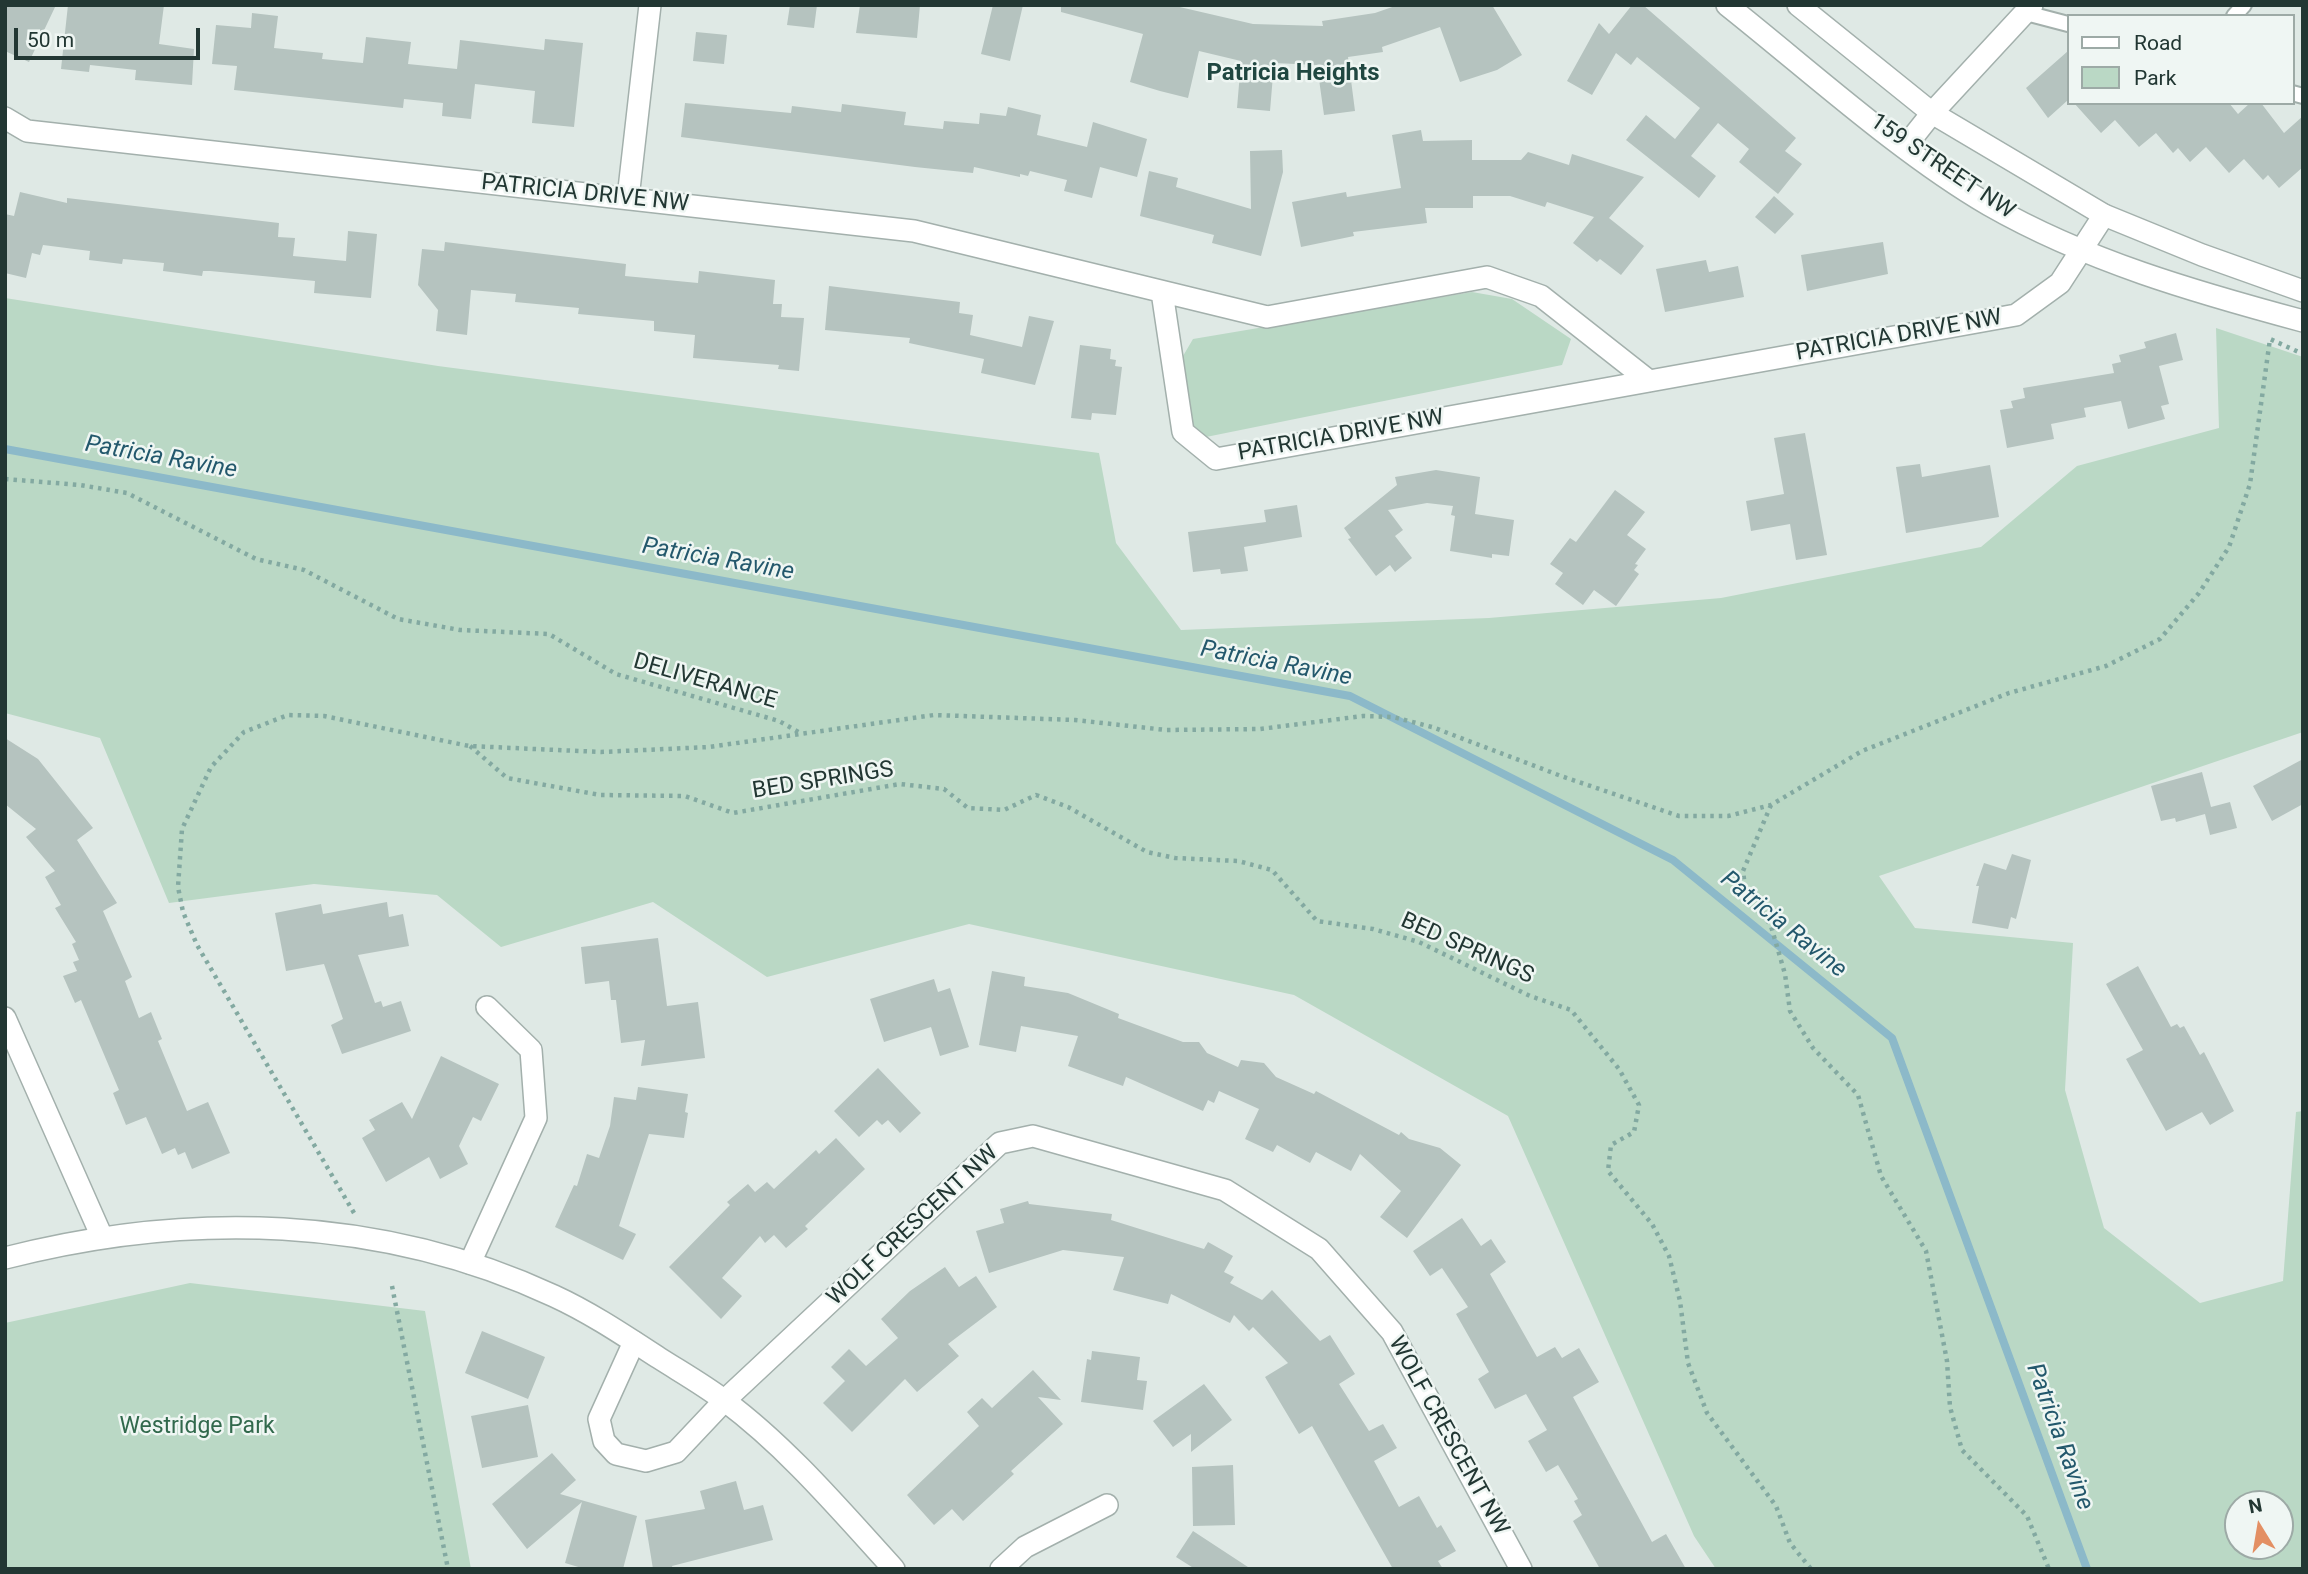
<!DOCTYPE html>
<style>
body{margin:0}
#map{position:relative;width:2308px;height:1574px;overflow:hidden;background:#dfe9e5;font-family:Roboto,sans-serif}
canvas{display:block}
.frame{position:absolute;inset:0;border:7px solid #223733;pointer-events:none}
.legend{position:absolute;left:2067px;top:14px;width:228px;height:91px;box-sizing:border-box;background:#eff6f3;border:2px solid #9daaa6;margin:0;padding:9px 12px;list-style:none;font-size:21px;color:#223733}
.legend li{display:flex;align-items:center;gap:14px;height:35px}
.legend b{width:35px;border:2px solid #9daaa6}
.north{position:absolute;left:2224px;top:1490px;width:70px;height:70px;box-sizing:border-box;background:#eff6f3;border:2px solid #9daaa6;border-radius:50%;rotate:349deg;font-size:19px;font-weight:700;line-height:28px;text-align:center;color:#223733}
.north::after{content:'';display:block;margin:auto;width:24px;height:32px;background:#e38f63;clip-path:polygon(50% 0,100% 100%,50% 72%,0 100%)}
.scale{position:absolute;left:14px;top:28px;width:186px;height:32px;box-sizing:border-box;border:4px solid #223733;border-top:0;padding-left:9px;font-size:21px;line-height:24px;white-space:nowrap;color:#223733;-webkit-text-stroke:5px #eff6f3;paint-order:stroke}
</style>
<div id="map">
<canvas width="2308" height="1574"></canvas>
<div class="frame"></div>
<ul class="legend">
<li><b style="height:9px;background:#fff"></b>Road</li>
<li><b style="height:19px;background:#bad8c5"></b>Park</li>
</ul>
<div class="north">N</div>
<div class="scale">50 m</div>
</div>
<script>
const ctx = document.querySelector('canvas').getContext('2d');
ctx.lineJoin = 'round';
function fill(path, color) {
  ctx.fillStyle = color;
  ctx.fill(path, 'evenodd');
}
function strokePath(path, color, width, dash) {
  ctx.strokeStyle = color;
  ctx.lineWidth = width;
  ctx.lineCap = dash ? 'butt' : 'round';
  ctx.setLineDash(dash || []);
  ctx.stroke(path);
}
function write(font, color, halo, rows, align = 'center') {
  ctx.font = font + ' Roboto,sans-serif';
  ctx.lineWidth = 5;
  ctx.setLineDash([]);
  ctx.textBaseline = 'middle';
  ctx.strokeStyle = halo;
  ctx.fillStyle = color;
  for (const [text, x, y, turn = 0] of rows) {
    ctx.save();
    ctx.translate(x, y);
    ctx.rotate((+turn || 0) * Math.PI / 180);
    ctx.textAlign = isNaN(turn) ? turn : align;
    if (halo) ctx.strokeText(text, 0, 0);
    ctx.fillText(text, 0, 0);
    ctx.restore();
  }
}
const green = new Path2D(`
 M1472,292L1512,299L1571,339L1562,365L1206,437L1188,423L1183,356L1193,339Z
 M5,298L438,366L1099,453L1116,543L1181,630L1489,618L1721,598L1981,547L2077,466L2219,428L2216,328L2303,357V732L1879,876L1915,928L2073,943L2065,1090L2104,1228L2200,1303L2283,1281L2296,1112L2303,1111V1569H1716L1694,1536L1508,1116L1294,995L969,924L767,977L653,902L501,947L437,895L314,884L169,903L100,738L5,713ZM2238,1504H2280V1546H2238Z
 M190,1283L425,1311L471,1569H5V1323Z`);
const stream = new Path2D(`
 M5,449L1350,696L1673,860L1892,1038L2087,1569`);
const building = new Path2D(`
 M5,5H56L29,62L5,51Z
 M68,5H164L159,44L194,49L192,85L135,80L136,70L90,65L89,72L61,69Z
 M790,5H817L814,28L787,25Z
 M860,5H920L917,38L856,33Z
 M993,5H1023L1010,61L981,54Z
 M1061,5H1171L1253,24L1323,26L1322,21L1375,13L1398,5H1492L1522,55L1497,70L1460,82L1440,27L1382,47L1383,52L1348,57L1355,111L1324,115L1317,65L1274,63L1270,111L1237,108L1241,61L1199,51L1188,98L1160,91L1130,82L1143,34L1061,12Z
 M1632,5H1643L1796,138L1785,151L1802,164L1778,194L1739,162L1749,149L1718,123L1691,156L1716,176L1699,198L1626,140L1646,115L1675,139L1700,108L1637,57L1631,65L1616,53L1592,95L1567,81L1599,23L1609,34Z
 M252,13L278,16L274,48L323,53L322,59L363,63L366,37L411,42L408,64L457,69L460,40L544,50L545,39L583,43L574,127L532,123L535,91L475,84L471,119L442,116L443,103L404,99L403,108L234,90L237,66L212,64L216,25L251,28Z
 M696,32L727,35L724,64L693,61Z
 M2068,51V100L2048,118L2026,88Z
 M685,103L791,113L792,106L841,112L842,104L906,112L904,125L943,129L944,121L979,124L980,113L1006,116L1008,107L1041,115L1037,135L1087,147L1093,122L1147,139L1137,177L1100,167L1092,198L1064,191L1067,180L1030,171L1028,176L1020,174V177L974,167L973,173L915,167L681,137Z
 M2074,103H2229L2238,114L2250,103H2261L2284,133L2303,116V167L2279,188L2268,175L2263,180L2244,159L2229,173L2206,147L2190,162L2178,148L2173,153L2156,133L2139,147L2115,120L2101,133Z
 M1421,130L1423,141L1472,140V160H1521L1528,152L1569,165L1572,154L1644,177L1609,218L1644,246L1621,275L1600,259L1597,262L1573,243L1594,217L1547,202L1545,207L1510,196H1473V208H1425L1427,223L1353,232L1354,236L1301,247L1292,202L1346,192L1347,197L1401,188L1392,135Z
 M1282,150L1283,172L1261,256L1212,243L1214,235L1140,216L1149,171L1178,178L1176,187L1251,209L1250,151Z
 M20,192L67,203V198L279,223L278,237L295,238L293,256L346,261L348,231L377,234L371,298L314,293L315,281L210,271H203L202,276L163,271L164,263L123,259L122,264L89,260L90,251L43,245L40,255L32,253L26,278L5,273V214L14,216Z
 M1774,196L1794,214L1775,234L1755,217Z
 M445,242L626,264L625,276L698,283L699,271L775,280L773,304H782L781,317L804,318L799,371L778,369L779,365L693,358L695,335L654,331V321L578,314L579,308L515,302L516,294L471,290L467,335L436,331L438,310L418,285L422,249L444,251Z
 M1883,242L1888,274L1807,291L1801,255Z
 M1706,260L1709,272L1738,266L1744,297L1665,312L1656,269Z
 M829,286L960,302L959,313L973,315L970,335L1022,347L1029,316L1054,321L1035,385L981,373L984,359L909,343L910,338L825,330Z
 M2176,333L2183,360L2159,366L2169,404L2161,406L2165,419L2128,429L2121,401L2084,408L2086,417L2051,424L2054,439L2007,448L2000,410L2013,408L2011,401L2025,398L2023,388L2114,373L2112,364L2121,362L2119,355L2146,348L2144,342Z
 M1080,345L1111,349L1110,359L1116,360L1115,366L1122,367L1116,415L1092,413L1091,420L1071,418Z
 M1805,433L1827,555L1796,560L1790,524L1751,531L1746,501L1784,494L1774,438Z
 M1920,464L1922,477L1990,465L1999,517L1906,533L1896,467Z
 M1436,470L1480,477L1475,514L1514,520L1509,556L1492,554V558L1450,551L1455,516L1451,515L1453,506L1427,503L1388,510L1403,530L1395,536L1412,558L1395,572L1390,565L1376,576L1348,539L1351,538L1344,528L1397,485L1395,477Z
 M1615,490L1645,512L1627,535L1646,549L1635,564L1638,565L1634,570L1639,574L1616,606L1594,590L1583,605L1555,584L1563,573L1550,564L1570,538L1576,542Z
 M1297,505L1302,537L1244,547L1248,571L1221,574L1220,569L1193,572L1188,532L1266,522L1264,510Z
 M5,738L38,759L93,828L77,840L117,903L103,911L132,977L125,981L139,1018L151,1012L162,1039L158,1041L187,1111L208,1102L230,1153L192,1169L185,1152L178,1155L175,1148L162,1154L146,1117L126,1125L113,1093L119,1090L81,1000L75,1003L63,976L77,971L73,962L79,960L72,944L76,942L55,908L61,905L45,877L55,871L26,837L36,829L5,804Z
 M2303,759V804L2272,821L2253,786Z
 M2202,772L2211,807L2230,802L2237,828L2210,835L2205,814L2176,822L2175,818L2161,821L2151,786Z
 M2012,854L2031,860L2016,919L2011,917L2008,929L1972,923L1979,886H1976L1984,863L2006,870Z
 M387,902L389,917L403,914L409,946L358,955L375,1003L381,1001L383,1007L401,1001L411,1031L342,1054L331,1025L343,1019L324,964L286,971L275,913L321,904L323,914Z
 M658,938L667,1006L698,1002L705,1058L641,1066L645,1040L621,1043L616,1000H611L609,981L585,984L581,947Z
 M2138,966L2171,1027L2177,1024L2180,1028L2184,1026L2200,1055L2204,1052L2234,1111L2210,1125L2202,1112L2166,1131L2126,1059L2143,1050L2106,984Z
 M992,971L1025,977L1024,986L1068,993L1119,1014L1118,1018L1183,1042H1199L1207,1053L1238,1067L1241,1060L1264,1063L1276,1077L1314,1094L1316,1091L1399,1135L1401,1132L1409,1139L1440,1148L1461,1165L1407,1238L1380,1217L1401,1191L1360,1154L1351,1171L1316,1152L1310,1163L1277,1145L1273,1152L1245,1139L1259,1109L1219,1091L1214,1103L1208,1100L1203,1111L1126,1077L1123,1086L1068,1066L1078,1036L1021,1026L1016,1052L979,1045Z
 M934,979L938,992L950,988L969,1047L940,1056L931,1027L884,1042L870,999Z
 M441,1056L499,1084L481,1121L473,1117L459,1146L468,1164L440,1179L429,1157L386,1182L362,1138L375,1130L369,1120L402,1102L412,1119Z
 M878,1068L921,1113L900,1133L888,1120L882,1125L877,1120L859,1137L834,1111Z
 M638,1087L688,1094L685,1112L688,1113L684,1138L649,1134L619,1226L636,1234L623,1260L555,1227L574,1185L577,1186L587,1154L599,1158L610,1126L614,1097L636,1100Z
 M836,1138L865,1169L805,1226L808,1229L786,1248L774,1235L765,1243L760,1236L722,1278L742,1296L721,1319L669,1267L730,1205L727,1202L748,1184L755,1192L767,1182L774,1189L816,1150L819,1154Z
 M1028,1201L1029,1204L1112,1214L1111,1220L1204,1249L1208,1242L1233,1256L1224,1272L1234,1277L1230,1283L1262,1300L1272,1290L1320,1341L1330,1335L1355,1374L1339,1384L1369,1431L1383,1424L1397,1448L1374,1461L1399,1507L1419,1496L1437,1528L1441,1525L1456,1551L1438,1561L1443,1569H1393L1312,1426L1299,1434L1265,1377L1288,1363L1253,1327L1249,1331L1234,1315L1230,1323L1171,1294L1168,1304L1113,1290L1124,1257L1063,1250L989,1273L976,1231L1004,1223L1000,1209Z
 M1462,1218L1481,1246L1491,1239L1506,1262L1490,1274L1537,1357L1555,1347L1562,1358L1579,1348L1599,1382L1573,1397L1652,1542L1666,1534L1686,1569H1600L1573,1521L1582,1515L1574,1501L1578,1499L1558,1465L1546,1472L1528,1441L1547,1430L1526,1394L1495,1409L1478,1379L1489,1372L1456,1314L1468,1307L1442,1268L1430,1276L1413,1251Z
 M945,1267L959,1287L976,1276L997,1307L948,1344L959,1356L917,1392L905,1379L852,1432L823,1403L845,1381L831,1367L849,1349L866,1366L898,1338L881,1319L910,1291Z
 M482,1331L545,1357L528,1399L465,1373Z
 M1092,1351L1140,1357L1137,1380L1147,1381L1143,1410L1081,1402L1087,1359L1091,1360Z
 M1033,1370L1061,1400L1038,1397L1063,1424L1011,1471L1014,1474L963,1521L952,1509L934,1525L907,1495L979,1426L967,1412L982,1398L992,1408Z
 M1204,1384L1232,1420L1191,1452V1434L1173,1447L1153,1421Z
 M528,1405L538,1457L482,1468L471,1416Z
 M552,1453L576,1480L560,1494L637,1516L623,1569H585L565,1563L582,1502L527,1549L492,1504Z
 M1233,1465L1235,1525L1193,1526L1192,1467Z
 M736,1481L744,1510L763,1505L773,1540L672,1566L673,1569H653L645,1520L705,1509L700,1491Z
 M1193,1531L1251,1569H1195L1176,1557Z`);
const path = new Path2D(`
 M5,479L80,485L127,493L256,559L304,570L398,619L460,630L549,634L616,674L779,721L802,734
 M470,746L507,778L600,795L685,796L733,813L900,784L944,789L968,808L1004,810L1036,795L1068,807L1147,852L1175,858L1238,861L1272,870L1317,921L1373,929L1419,942L1530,996L1571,1010L1619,1069L1639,1105L1634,1132L1611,1145L1608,1171L1652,1224L1669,1256L1680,1301L1688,1363L1707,1413L1776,1506L1790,1543L1811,1569
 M1771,805L1743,871L1745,887L1771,926L1785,974L1790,1011L1813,1048L1858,1095L1881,1176L1926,1251L1947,1361L1950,1407L1962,1450L2027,1516L2049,1569
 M354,1213L197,945L183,912L178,887L182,829L211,767L244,732L288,715L324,716L469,746L601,752L709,747L934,715L1075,720L1166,730L1260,729L1363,716L1393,717L1432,727L1561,776L1679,816H1728L1771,805L1862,751L2009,693L2106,666L2160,639L2199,593L2229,547L2250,484L2270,339L2303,354
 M392,1286L448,1569`);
const service = new Path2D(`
 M2026,13L2068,24
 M2234,16L2244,5
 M2292,93L2303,96`);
const minor = new Path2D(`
 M5,118L27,131L914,231L1267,317L1487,277L1541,296L1649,381
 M1905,147L1932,113L2032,5
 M628,198L650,5
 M1162,292L1183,432L1216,459L2016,315L2060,283L2104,215
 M5,1018L102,1237
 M470,1263L536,1118L531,1050L487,1007
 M634,1342L599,1419L604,1441L616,1454L646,1461L676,1452L725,1400L1000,1143L1033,1136L1225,1190L1319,1249L1392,1332L1521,1569
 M1001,1569L1025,1547L1107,1505`);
const tertiary = new Path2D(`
 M1727,5C1809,70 1900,153 1989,205C2087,261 2195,292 2303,321
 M1798,5L1932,113L2104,215L2202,255L2303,291
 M5,1258C188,1211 380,1215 554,1296C591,1313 625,1336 659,1358C681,1372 704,1385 725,1401C788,1448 841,1511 894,1569`);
const streetNames = [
 ["159 STREET NW",1942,167,34],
 ["PATRICIA DRIVE NW",585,194,6],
 ["PATRICIA DRIVE NW",1899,336,-10],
 ["PATRICIA DRIVE NW",1341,436,-10],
 ["DELIVERANCE",705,682,16],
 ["BED SPRINGS",823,781,-9],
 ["BED SPRINGS",1467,949,24],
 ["WOLF CRESCENT NW",913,1226,-43],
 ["WOLF CRESCENT NW",1448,1436,61]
];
const parkNames = [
 ["Westridge Park",197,1427]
];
const neighbourhoodNames = [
 ["Patricia Heights",1293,74]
];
const waterNames = [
 ["Patricia Ravine",161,458,10],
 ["Patricia Ravine",718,560,10],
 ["Patricia Ravine",1276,664,11],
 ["Patricia Ravine",1783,925,39],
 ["Patricia Ravine",2059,1437,70]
];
fill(green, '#bad8c5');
strokePath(stream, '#8cb9c9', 8);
fill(building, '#b5c3bf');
strokePath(service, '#a3b0ac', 18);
strokePath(minor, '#a3b0ac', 24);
strokePath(tertiary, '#a3b0ac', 24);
strokePath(path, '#83a9a1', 4.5, [3.5, 5]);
strokePath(service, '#fff', 14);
strokePath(minor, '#fff', 21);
strokePath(tertiary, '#fff', 21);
write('23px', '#223733', '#eff6f3', streetNames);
write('23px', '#31694c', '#eff6f3', parkNames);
write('bold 24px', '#204741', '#eff6f3', neighbourhoodNames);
write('italic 24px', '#23586c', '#eff6f3', waterNames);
</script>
